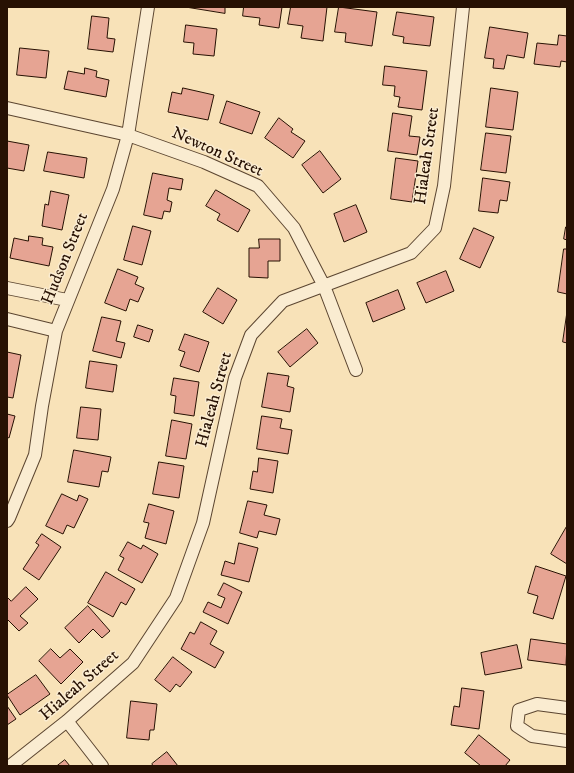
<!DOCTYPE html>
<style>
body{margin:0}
#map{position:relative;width:574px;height:773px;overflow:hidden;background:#f8e2b8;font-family:"IM FELL DW Pica",serif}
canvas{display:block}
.frame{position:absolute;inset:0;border:8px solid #271103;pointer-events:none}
</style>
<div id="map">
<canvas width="574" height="773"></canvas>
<div class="frame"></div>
</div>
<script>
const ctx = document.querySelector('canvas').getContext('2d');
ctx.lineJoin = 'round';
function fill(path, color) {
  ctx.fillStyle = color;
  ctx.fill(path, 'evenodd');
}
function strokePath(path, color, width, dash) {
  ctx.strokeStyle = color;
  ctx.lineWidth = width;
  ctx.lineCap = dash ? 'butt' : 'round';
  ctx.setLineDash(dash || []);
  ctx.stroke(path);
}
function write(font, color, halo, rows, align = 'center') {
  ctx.font = font + ' "IM FELL DW Pica",serif';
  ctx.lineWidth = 3;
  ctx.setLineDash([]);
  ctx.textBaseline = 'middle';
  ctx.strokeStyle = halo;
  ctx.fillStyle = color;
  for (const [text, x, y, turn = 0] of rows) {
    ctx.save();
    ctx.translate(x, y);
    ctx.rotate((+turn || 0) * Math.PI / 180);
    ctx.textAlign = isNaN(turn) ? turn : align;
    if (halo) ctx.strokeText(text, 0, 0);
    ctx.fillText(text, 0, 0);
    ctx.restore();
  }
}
const building = new Path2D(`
 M186,7H225V13Z
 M244,7H282L279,28L259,25L260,18L243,16Z
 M291,7H327L323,41L301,38L303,26L288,24Z
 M339,7L377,12L372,46L345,42L346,33L335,32Z
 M397,12L434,17L430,46L403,43L404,37L393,35Z
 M92,16L109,18L107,38L115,39L113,52L88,49Z
 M186,25L217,29L214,56L193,54L194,43L184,42Z
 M490,27L528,33L524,58L507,55L504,69L493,68L494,59L485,58Z
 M559,35L567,36V62L561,61L560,67L534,64L537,43L557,45Z
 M20,48L49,51L46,78L17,75Z
 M385,66L427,71L422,110L398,107L400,97L394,96L395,86L383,85Z
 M85,68L97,71L96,77L109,80L106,97L64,89L68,71L84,74Z
 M183,88L214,95L208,120L168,112L172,92L181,94Z
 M491,88L518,92L513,130L486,127Z
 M227,101L260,112L252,134L220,123Z
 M393,113L412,116L409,136L420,137L417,155L388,151Z
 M279,118L293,129L291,132L305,141L293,158L265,138Z
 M486,133L511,136L506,173L481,170Z
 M7,141L29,145L24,171L7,168Z
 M320,151L341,179L323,193L302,165Z
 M48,152L87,158L84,178L44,171Z
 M396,158L418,161L412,202L391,199Z
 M153,173L183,179L181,190L169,188L167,200L172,202L170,212L164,211L162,219L144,215Z
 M483,178L510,182L507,201L500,200L498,213L479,211Z
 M216,190L250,210L238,232L217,220L220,214L206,206Z
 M51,191L69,195L62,230L42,226L45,204L48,205Z
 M356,205L367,232L344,242L334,214Z
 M133,226L151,231L142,265L124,260Z
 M566,227H567V240L564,239Z
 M474,228L494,237L480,268L460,259Z
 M29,236L43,238L42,245L53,247L49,266L10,258L14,238L28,241Z
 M259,239H280V261H268V278L249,277V248H259Z
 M564,249H567V294L558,292Z
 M118,269L138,277L135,284L144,288L138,302L130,299L126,311L105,303Z
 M446,271L454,291L426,303L417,283Z
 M218,288L237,300L223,324L203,312Z
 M398,290L405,309L373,322L366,303Z
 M567,312V343L563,342Z
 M102,317L121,321L116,341L125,343L121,358L93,351Z
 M138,325L153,330L149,342L134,337Z
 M307,329L318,343L290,367L278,352Z
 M185,334L209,342L199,372L180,366L185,352L179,350Z
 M7,352L21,355L13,398L7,397Z
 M90,361L117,365L113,392L86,388Z
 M268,373L289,376L287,386L294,388L290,412L262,407Z
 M174,378L199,382L194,416L174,413L176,396L171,395Z
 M81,407L101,409L98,440L77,438Z
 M7,414L15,416L9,438L7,437Z
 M262,416L282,419L280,428L292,430L288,454L257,449Z
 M172,420L192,424L186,459L166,456Z
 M74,450L111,457L108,472L102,471L99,487L68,482Z
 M259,458L278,461L273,493L250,489L253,471L257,472Z
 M159,462L184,466L179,498L153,494Z
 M62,494L77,501L79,495L88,499L74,528L67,525L63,534L46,526Z
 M248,501L267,505L264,515L280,519L276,535L259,531L257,538L240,533Z
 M149,504L174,511L166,544L145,538L149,523L144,522Z
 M567,526V564L551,554Z
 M42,534L61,547L39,580L23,569L39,545L36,543Z
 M128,542L141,549L143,545L158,554L142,583L118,570L124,558L120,556Z
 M239,543L258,548L249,582L221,575L225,561L234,564Z
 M536,566L566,576L553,619L533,613L538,596L528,593Z
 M106,572L135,589L126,605L121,602L113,617L88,603Z
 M224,583L242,592L228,624L203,612L208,602L221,608L225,598L218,595Z
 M26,587L38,599L20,616L28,623L19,631L7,619V597L11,601Z
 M88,606L110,631L102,638L93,629L79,643L65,628Z
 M201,622L217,631L210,644L224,652L215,668L181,649L190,632L194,634Z
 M531,639L567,644L566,665L528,660Z
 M517,645L522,668L485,675L481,653Z
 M51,649L60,658L70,649L83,662L61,684L39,661Z
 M173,657L192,672L180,687L176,684L170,692L155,680Z
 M36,675L50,694L20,715L7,695Z
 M462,688L484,691L479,729L451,725L454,706L459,707Z
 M131,701L157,704L154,730H150L149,740L127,738Z
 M7,706L16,719L7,725Z
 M479,735L510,760L505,766H481L465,753Z
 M167,752L178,766H153L152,764Z
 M65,760L70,766H57Z`);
const minor = new Path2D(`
 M7,108L128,135L204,162L258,186L294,228L324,286L356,370
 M7,288L67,300
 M7,319L56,331
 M7,521L9,518L35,455L42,406L56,331L113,189L128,135L148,7
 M567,708L537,704L519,710L517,726L532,736L567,741
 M67,721L102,766
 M10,766L67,721L133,663L176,598L203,523L235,378L251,335L283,301L411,253L435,228L444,186L463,7`);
const streetNames = [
 ["Newton Street",217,153,24],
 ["Hialeah Street",428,156,-82],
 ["Hudson Street",66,259,-68],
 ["Hialeah Street",215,400,-75],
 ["Hialeah Street",80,686,-41]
];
fill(building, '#e6a493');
strokePath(building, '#271103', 1);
strokePath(minor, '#5b4530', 14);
strokePath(minor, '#faecd1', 12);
write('17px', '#271103', '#faecd1', streetNames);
</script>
